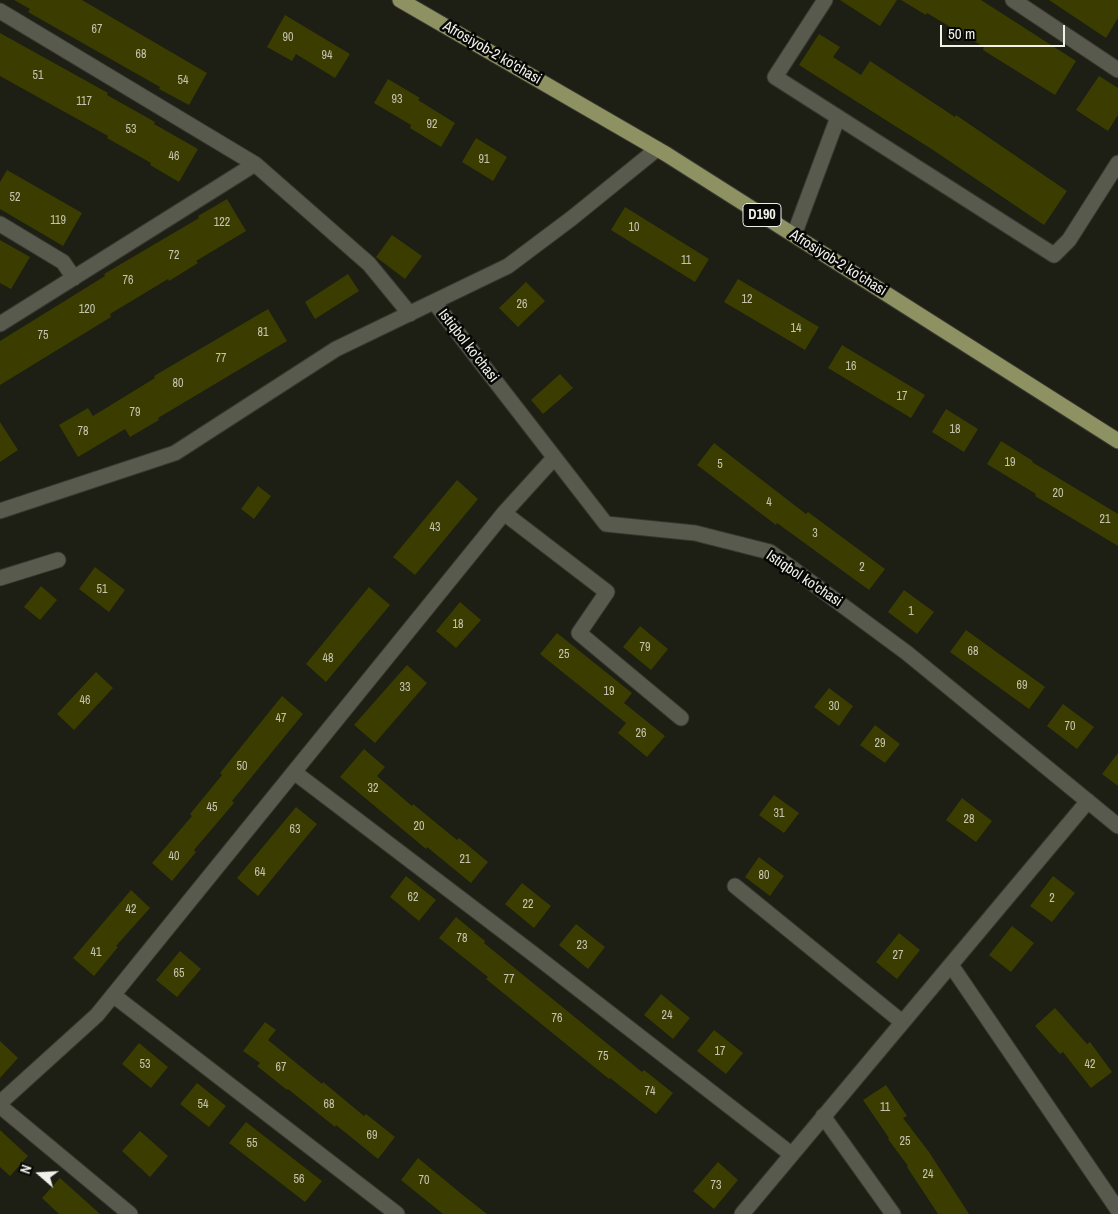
<!DOCTYPE html>
<style>
body{margin:0}
#map{position:relative;width:1118px;height:1214px;overflow:hidden;background:#1d1e14;font-family:"Archivo Narrow",sans-serif}
canvas{display:block}
.north{position:absolute;left:15px;top:1149px;width:50px;height:50px;-webkit-text-stroke:4px #070805;paint-order:stroke;rotate:289deg;font-size:14px;font-weight:700;line-height:20px;text-align:center;color:#f1f1ea}
.north::after{content:'';display:block;margin:auto;width:18px;height:22px;background:#f1f1ea;clip-path:polygon(50% 0,100% 100%,50% 72%,0 100%)}
.scale{position:absolute;left:940px;top:25px;width:125px;height:22px;box-sizing:border-box;border:2px solid #f1f1ea;border-top:0;padding-left:6px;font-size:15px;line-height:18px;white-space:nowrap;color:#f1f1ea;-webkit-text-stroke:4px #070805;paint-order:stroke}
</style>
<div id="map">
<canvas width="1118" height="1214"></canvas>
<div class="north">N</div>
<div class="scale">50 m</div>
</div>
<script>
const ctx = document.querySelector('canvas').getContext('2d');
ctx.lineJoin = 'round';
function fill(path, color) {
  ctx.fillStyle = color;
  ctx.fill(path, 'evenodd');
}
function strokePath(path, color, width, dash) {
  ctx.strokeStyle = color;
  ctx.lineWidth = width;
  ctx.lineCap = dash ? 'butt' : 'round';
  ctx.setLineDash(dash || []);
  ctx.stroke(path);
}
function write(font, color, halo, rows, align = 'center') {
  ctx.font = font + ' "Archivo Narrow",sans-serif';
  ctx.lineWidth = 5;
  ctx.setLineDash([]);
  ctx.textBaseline = 'middle';
  ctx.strokeStyle = halo;
  ctx.fillStyle = color;
  for (const [text, x, y, turn = 0] of rows) {
    ctx.save();
    ctx.translate(x, y);
    ctx.rotate((+turn || 0) * Math.PI / 180);
    ctx.textAlign = isNaN(turn) ? turn : align;
    if (halo) ctx.strokeText(text, 0, 0);
    ctx.fillText(text, 0, 0);
    ctx.restore();
  }
}
const building = new Path2D(`
 M14,0H82L207,73L189,105L159,89L160,87L28,12L30,9Z
 M840,0H897L880,26Z
 M901,0H981L1076,61L1055,95L983,50L984,47L927,13L926,15Z
 M1049,0H1118V18L1106,38Z
 M285,15L350,54L335,78L296,54L292,61L267,47Z
 M0,33L108,93L107,95L155,122L154,124L198,149L179,182L150,165L151,163L107,138L108,136L0,76Z
 M819,34L840,47L833,57L861,75L870,61L955,117L956,115L1067,191L1044,225L933,150L799,65Z
 M1099,76L1118,88V115L1108,131L1076,110Z
 M388,79L420,98L418,100L455,123L441,147L410,128L411,125L374,103Z
 M476,138L507,157L493,181L462,162Z
 M7,170L82,213L63,246L0,209V182Z
 M227,199L246,231L196,261L198,263L169,281L168,279L110,314L111,317L0,385V341L105,276L104,274L199,218L198,216Z
 M625,207L709,259L695,282L611,230Z
 M392,235L422,256L405,279L376,257Z
 M0,240L30,257L11,289L0,283Z
 M348,274L359,291L315,319L305,302Z
 M738,279L819,327L805,350L724,302Z
 M526,282L545,301L518,327L499,308Z
 M268,309L287,341L158,418L159,420L130,437L125,429L78,457L59,425L88,408L93,416L155,378L154,376Z
 M842,345L925,395L911,418L828,368Z
 M560,374L573,388L543,414L531,400Z
 M946,409L978,429L964,452L932,432Z
 M0,422L18,450L0,462Z
 M1001,441L1033,461L1032,462L1118,514V546L1035,496L1036,494L987,464Z
 M714,443L806,514L808,512L885,569L869,590L777,523L776,525L697,465Z
 M457,480L478,499L415,575L393,557Z
 M258,486L271,496L254,519L241,509Z
 M95,567L125,590L109,612L79,589Z
 M41,586L57,600L40,620L24,607Z
 M369,587L390,605L326,682L306,664Z
 M904,590L934,612L917,634L888,612Z
 M460,602L481,620L456,648L436,631Z
 M640,626L668,649L651,670L623,647Z
 M966,630L1045,687L1029,709L950,652Z
 M557,633L632,693L624,703L665,736L647,757L618,733L626,723L540,654Z
 M407,665L427,683L375,743L354,725Z
 M96,672L113,688L74,730L57,714Z
 M829,688L853,706L839,726L814,707Z
 M282,696L303,714L232,801L234,803L194,850L196,852L172,881L152,863L192,816L190,814L222,775L220,773Z
 M1063,704L1094,727L1077,749L1047,726Z
 M875,725L900,744L885,763L860,745Z
 M364,749L385,767L377,776L412,806L413,804L457,840L459,838L488,862L471,883L427,847L426,849L340,777Z
 M1118,753V786L1102,774Z
 M774,795L799,813L784,833L759,815Z
 M962,798L992,821L976,842L946,820Z
 M296,807L317,824L258,896L237,878Z
 M759,857L784,876L770,896L745,877Z
 M406,876L436,900L419,921L390,897Z
 M1053,876L1075,893L1052,922L1030,906Z
 M522,883L551,906L534,928L505,904Z
 M131,890L150,908L116,946L118,947L94,976L73,958Z
 M456,917L485,941L484,943L642,1072L644,1070L673,1093L656,1114L610,1078L609,1079L486,979L488,977L439,938Z
 M576,924L605,947L588,969L559,945Z
 M1012,926L1034,943L1011,972L989,955Z
 M899,933L920,950L897,979L876,962Z
 M180,951L201,969L177,997L156,980Z
 M661,994L690,1018L673,1039L644,1015Z
 M1055,1008L1087,1044L1090,1042L1112,1072L1091,1088L1063,1052L1060,1054L1035,1026Z
 M265,1022L276,1030L268,1040L322,1084L323,1082L364,1116L366,1114L395,1137L378,1159L336,1125L335,1127L288,1089L287,1090L257,1066L260,1063L243,1051Z
 M714,1030L743,1053L726,1074L697,1051Z
 M0,1041L18,1058L0,1078Z
 M139,1043L168,1067L151,1088L122,1064Z
 M197,1083L226,1106L209,1127L180,1104Z
 M886,1085L907,1116L903,1118L929,1152L969,1214H938L907,1167L908,1166L888,1139L889,1138L863,1100Z
 M246,1122L322,1181L305,1202L229,1143Z
 M0,1130L28,1156L10,1176L0,1167Z
 M140,1131L168,1156L150,1177L122,1151Z
 M418,1158L464,1196L487,1214H443L401,1180Z
 M718,1162L738,1180L714,1209L693,1191Z
 M60,1178L100,1214H59L42,1198Z`);
const street = new Path2D(`
 M825,0L775,77L1054,255L1069,240L1118,163
 M1013,0L1118,70
 M0,11L255,164L369,264L410,314
 M0,224L63,262L74,278
 M794,235L838,117
 M434,302L606,524L695,533L770,552L907,653L1118,826
 M0,324L255,164
 M0,511L175,453L336,349L508,266L572,218L657,149
 M504,513L607,592L579,633L681,718
 M0,578L58,560
 M294,772L532,953L791,1154
 M735,886L902,1022
 M951,965L1118,1210
 M113,995L397,1214
 M0,1103L97,1015L504,513L554,458
 M0,1106L130,1214
 M823,1116L893,1214
 M742,1214L1088,801`);
const primary = new Path2D(`
 M400,0L666,154L1118,441`);
const numberNames = [
 ["67",97,30],
 ["90",288,38],
 ["68",141,55],
 ["94",327,56],
 ["51",38,76],
 ["54",183,81],
 ["93",397,100],
 ["117",84,102],
 ["92",432,125],
 ["53",131,130],
 ["46",174,157],
 ["91",484,160],
 ["52",15,198],
 ["119",58,221],
 ["122",222,223],
 ["10",634,228],
 ["72",174,256],
 ["11",686,261],
 ["76",128,281],
 ["12",747,300],
 ["26",522,305],
 ["120",87,310],
 ["14",796,329],
 ["81",263,333],
 ["75",43,336],
 ["77",221,359],
 ["16",851,367],
 ["80",178,384],
 ["17",902,397],
 ["79",135,413],
 ["18",955,430],
 ["78",83,432],
 ["19",1010,463],
 ["5",720,465],
 ["20",1058,494],
 ["4",769,503],
 ["21",1105,520],
 ["43",435,528],
 ["3",815,534],
 ["2",862,568],
 ["51",102,590],
 ["1",911,612],
 ["18",458,625],
 ["79",645,648],
 ["68",973,652],
 ["25",564,655],
 ["48",328,659],
 ["69",1022,686],
 ["33",405,688],
 ["19",609,692],
 ["46",85,701],
 ["30",834,707],
 ["47",281,719],
 ["70",1070,727],
 ["26",641,734],
 ["29",880,744],
 ["50",242,767],
 ["32",373,789],
 ["45",212,808],
 ["31",779,814],
 ["28",969,820],
 ["20",419,827],
 ["63",295,830],
 ["40",174,857],
 ["21",465,860],
 ["64",260,873],
 ["80",764,876],
 ["62",413,898],
 ["2",1052,899],
 ["22",528,905],
 ["42",131,910],
 ["78",462,939],
 ["23",582,946],
 ["41",96,953],
 ["27",898,956],
 ["65",179,974],
 ["77",509,980],
 ["24",667,1016],
 ["76",557,1019],
 ["17",720,1052],
 ["75",603,1057],
 ["53",145,1065],
 ["42",1090,1065],
 ["67",281,1068],
 ["74",650,1092],
 ["54",203,1105],
 ["68",329,1105],
 ["11",885,1108],
 ["69",372,1136],
 ["25",905,1142],
 ["55",252,1144],
 ["24",928,1175],
 ["56",299,1180],
 ["70",424,1181],
 ["73",716,1186]
];
const shields = [
 [762,215,38]
];
const shieldNames = [
 ["D190",762,215]
];
const streetNames = [
 ["Afrosiyob-2 ko'chasi",492,53,30],
 ["Afrosiyob-2 ko'chasi",838,263,32],
 ["Istiqbol ko'chasi",468,346,52],
 ["Istiqbol ko'chasi",804,579,34]
];
fill(building, '#3b3d00');
strokePath(street, '#373730', 17);
strokePath(primary, '#373730', 17);
strokePath(street, '#595a4e', 15);
strokePath(primary, '#8e9162', 15);
write('12px', '#c4c4b0', null, numberNames);
for (const [x, y, w] of shields) {
  const box = new Path2D();
  box.roundRect(x - w / 2, y - 11.5, w, 23, 4);
  ctx.fillStyle = '#070805';
  ctx.fill(box);
  strokePath(box, '#f1f1ea', 1);
}
write('bold 14px', '#f1f1ea', null, shieldNames);
write('15px', '#f1f1ea', '#070805', streetNames);
</script>
